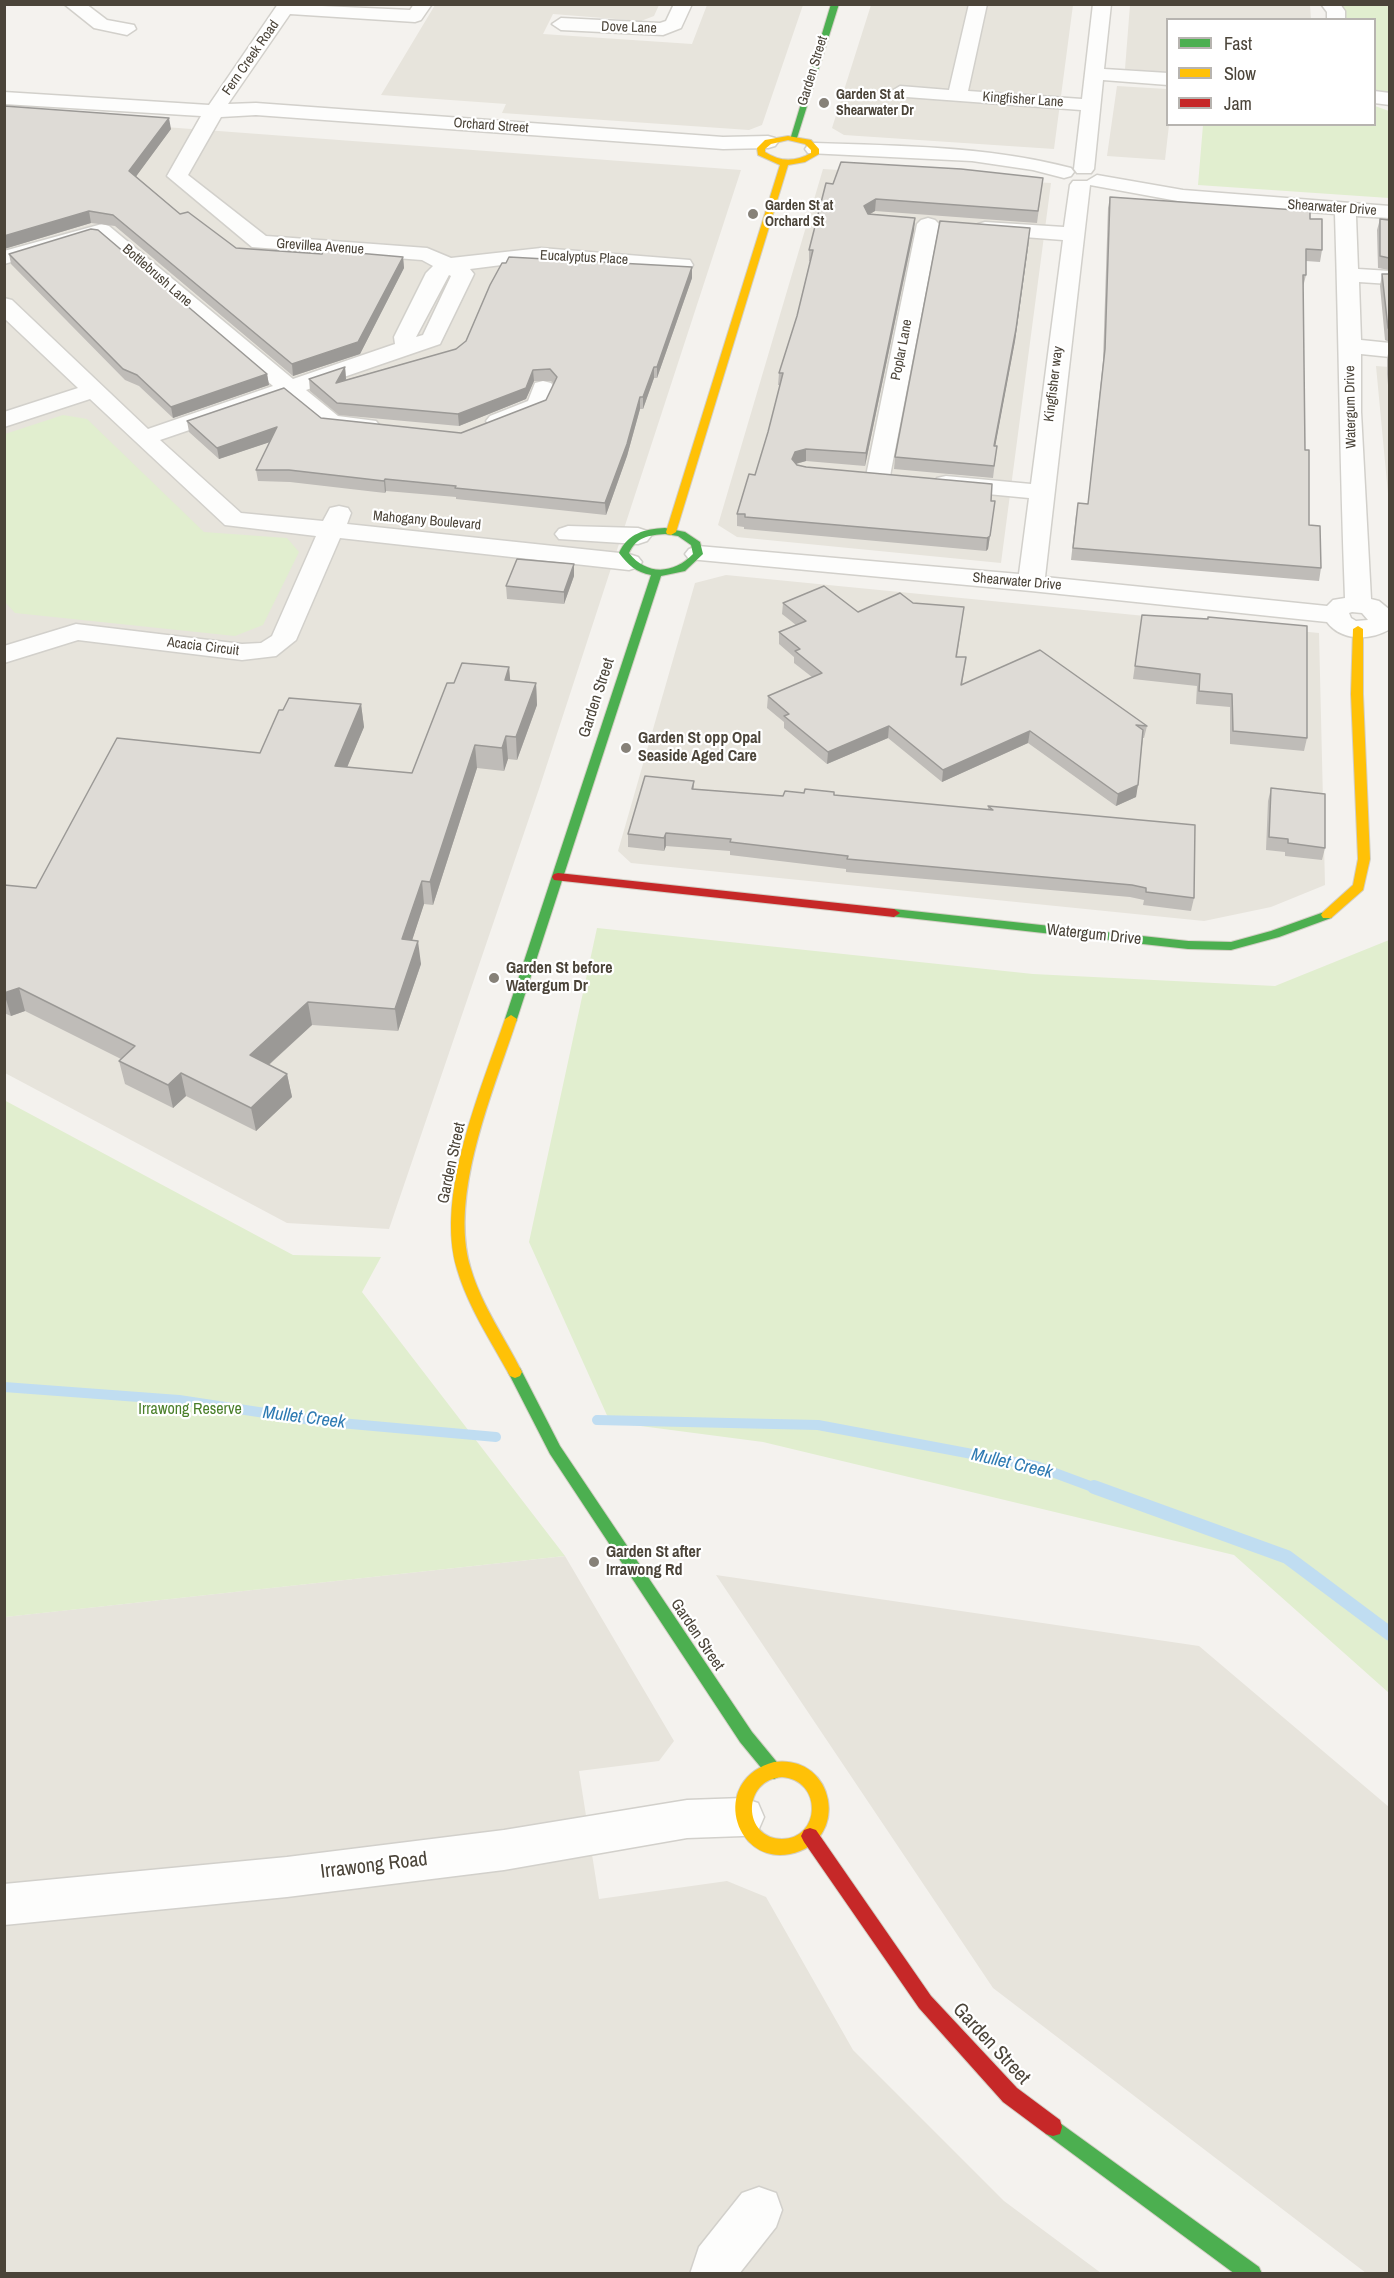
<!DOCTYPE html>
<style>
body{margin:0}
#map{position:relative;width:1394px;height:2278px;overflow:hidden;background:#f4f2ee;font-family:"Archivo Narrow",sans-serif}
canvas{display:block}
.frame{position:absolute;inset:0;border:6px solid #4b4439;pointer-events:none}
.legend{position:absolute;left:1166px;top:18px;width:210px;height:108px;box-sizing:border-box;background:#fff;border:2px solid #b7b4b0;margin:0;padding:8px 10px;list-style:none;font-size:18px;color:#4b4439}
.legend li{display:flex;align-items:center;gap:12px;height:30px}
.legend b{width:30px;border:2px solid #b7b4b0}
</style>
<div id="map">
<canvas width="1394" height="2278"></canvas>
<div class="frame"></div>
<ul class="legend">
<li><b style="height:8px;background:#4caf50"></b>Fast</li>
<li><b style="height:8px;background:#ffc107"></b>Slow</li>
<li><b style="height:8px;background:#c62828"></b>Jam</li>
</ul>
</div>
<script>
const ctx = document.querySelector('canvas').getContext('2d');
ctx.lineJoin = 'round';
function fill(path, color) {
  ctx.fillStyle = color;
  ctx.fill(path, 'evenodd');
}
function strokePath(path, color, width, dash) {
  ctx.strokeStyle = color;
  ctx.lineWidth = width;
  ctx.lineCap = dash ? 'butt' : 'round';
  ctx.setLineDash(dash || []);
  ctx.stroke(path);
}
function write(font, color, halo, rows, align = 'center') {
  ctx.font = font + ' "Archivo Narrow",sans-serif';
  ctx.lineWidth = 4.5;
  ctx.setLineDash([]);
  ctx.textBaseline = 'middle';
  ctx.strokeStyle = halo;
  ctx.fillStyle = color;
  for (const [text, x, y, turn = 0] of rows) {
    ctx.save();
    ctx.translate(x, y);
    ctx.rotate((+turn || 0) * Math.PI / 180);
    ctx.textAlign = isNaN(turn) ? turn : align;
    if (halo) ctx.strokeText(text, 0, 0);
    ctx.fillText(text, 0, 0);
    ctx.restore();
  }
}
const residential = new Path2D(`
 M435,5H659L654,16L641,21L553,14L543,34L692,44L707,5H803L762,125L749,130L502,113L506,104L381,95Z
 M871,5H1073L1054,149L844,135L832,128Z
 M1130,5H1310L1311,19L1168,20L1167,72L1125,69Z
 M1117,86L1167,89L1169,125L1165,160L1107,156Z
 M4,115L741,170L539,789L389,1229L287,1223L5,1073Z
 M823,169L1051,183L1001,563L737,537L718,525Z
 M1376,366L1389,367V504Z
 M726,575L1319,633L1325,885L1271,907L1204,921L631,863L618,851L695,583Z
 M565,1556L674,1741L659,1761L579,1771L599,1899L727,1881L766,1897L853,2050L1004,2201L1101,2273H5L4,1617Z
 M716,1575L1199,1646L1389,1807V2273H1366L993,1988Z`);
const green = new Path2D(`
 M1341,5H1389V96L1375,93L1374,20L1345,19Z
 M1375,106L1389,111V198L1198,185L1203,125L1374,124Z
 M63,415L87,419L204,532L287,538L299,552L263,625L235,636L15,613L5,602V434Z
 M597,928L1033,974L1275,986L1389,940V1693L1234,1555L763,1442L610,1422L529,1242Z
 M4,1100L293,1255L381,1257L362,1292L565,1556L5,1617Z`);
const streamFar1 = new Path2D(`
 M4,1387L179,1400L318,1421L496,1437
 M597,1420L818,1425L1036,1466L1098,1489`);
const stream = new Path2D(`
 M1094,1487L1287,1557L1390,1634`);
const street = new Path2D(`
 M64,4H86L107,20L134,25L136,29L127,35L94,28Z
 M278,4L410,10L414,4H432L421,20L415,22L290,14L228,104L256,103L723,137L768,136L775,138L778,142L775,146L768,148L723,149L256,115L221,117L188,175L266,236L427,248L451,258L541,248L690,260L693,265L690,270L682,271L541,260L470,269L474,274L440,344L306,390L338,416L376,421L380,426L376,431L368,433L323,428L286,397L160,440L241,513L323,521L330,508L339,506L348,508L351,513L347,524L629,554L638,557L642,562L638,567L629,570L340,538L296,640L276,656L242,660L78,640L4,663V646L76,624L242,644L261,643L272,636L316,536L225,525L90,399L4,427V412L78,388L4,318V298L12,300L148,429L273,386L98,238L4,264V251L102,224L109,226L293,379L395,344L394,337L426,273L433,266L422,260L252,247L167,176L201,116L4,104V92L209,105ZM449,275L451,276L423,335L416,337Z
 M674,4H692L681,28L663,35L561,30L552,24L561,18L660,23L666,21Z
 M969,4H987L968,91L1082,99L1093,4H1111L1104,69L1168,73V85L1103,80L1094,169L1091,173H1077L1074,169L1081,110L893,96L890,92L900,86L949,90Z
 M1321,4H1340L1345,11V20H1327V12Z
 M1374,91L1390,93V105L1374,103Z
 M815,143C902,146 986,146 1071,168L1074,172L1071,176L1064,178L1033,170L972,161L808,153L805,149L808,145Z
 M1097,175L1183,190L1390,206V218L1356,216L1358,269L1390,271V284L1359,282L1361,340L1390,343V357L1361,354V412L1371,599L1379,601L1390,610V629C1370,641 1341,641 1327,622L1031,591L689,559L685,554L689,549L698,546L1019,574L1029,498L946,490L937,488L934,483L937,478L946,476L1031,484L1063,240L985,234L978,232L974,228L978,224L985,222L1064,227L1070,185L1073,181H1087ZM1090,185L1183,202L1335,214C1339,342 1340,470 1345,598L1333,600L1327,606L1045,577ZM1352,612L1362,613L1368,620L1356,621L1351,618L1349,613Z
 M928,218L935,220L939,224L890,476L887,481L878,483L869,481L866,476L917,224L921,220Z
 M543,381L551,383L555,388L546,410L506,426H490L486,421L490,416L528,401L535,383Z
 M568,526L638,528L647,531L651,536L647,541L638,544L559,539L555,534L559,529Z
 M743,1798L758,1803L764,1817L758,1831L743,1836L687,1838L504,1870L287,1897L4,1925V1884L287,1857L504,1830L687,1800Z
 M759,2187L776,2193L782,2210L776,2227L739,2274H690L699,2247L742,2193Z`);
const fast = new Path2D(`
 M831,4H839L797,138L790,140Z
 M665,528L685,532L700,542L703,554L685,571L661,576L517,1019L516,1022H506L505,1019L651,575C636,572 628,565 619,553C628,533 645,529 665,528ZM665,534L678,536L691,545L693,554C674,574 647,576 629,553C636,537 649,535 665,534Z
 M894,909L1188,941L1231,942L1271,931L1327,911L1333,915L1331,918L1279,937L1231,950L1188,949L890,916L888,913Z
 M515,1366L520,1368L560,1446L752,1732L780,1766L782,1771L780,1776L774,1779L768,1776L740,1742L550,1454L508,1372L510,1368Z
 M1053,2118L1259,2267L1262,2274H1235L1046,2134L1044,2127L1046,2120Z`);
const slow = new Path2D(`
 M788,136L811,140L819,149V154L805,162L788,165L676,532L671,535L667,534L666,532L780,165L758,155L757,148L765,140ZM788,140L805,144L811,150V153C795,162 780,162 765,152V149L771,144Z
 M1358,626L1363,629V694L1370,859L1363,890L1331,918H1323L1321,915L1323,912L1353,885L1358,859L1351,694L1353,629Z
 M511,1015L517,1019C494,1090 448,1195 471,1269C482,1306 505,1338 522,1372L520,1376L515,1378L510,1376C491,1341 468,1307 457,1269C435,1195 481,1090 505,1019Z
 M774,1762C836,1754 851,1842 790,1854C734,1865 709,1780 774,1762ZM782,1777C823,1780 821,1839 782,1839C743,1839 741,1780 782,1777Z`);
const jam = new Path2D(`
 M558,873L894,909L900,913L894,917L554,880L552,877L554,874Z
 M810,1828L816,1830L931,1996L1017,2088L1060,2120L1062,2127L1060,2134L1053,2136L1046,2134L1003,2102L919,2008L804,1842L801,1836L804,1830Z`);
const wall = new Path2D(`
 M4,106L171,129L136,176L180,214L236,248L322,254L403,257L404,268L360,354L293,376L115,226L91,223L4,249Z
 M1043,178L1037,223L875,211L870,214L915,218L914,230L865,466L806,461L796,464L797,465L991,501L993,514L988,549L986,551L744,529V527L737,526V514L755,475L768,432L780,385H778L779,373L797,316L810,261H809V250L833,184Z
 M1110,197L1310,219L1322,250L1320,262L1306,261V275L1303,287L1305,450L1309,525L1321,568L1319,581L1071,560L1076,515L1088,504L1103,361L1108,208Z
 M1380,219L1389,220V270L1378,268L1377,230Z
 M1029,240L1015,341L995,446H997L993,478L894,469L895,457Z
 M9,254L267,374L269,385L173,418L139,386L125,380L11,264Z
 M692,267V278L657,378H654L643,409H640L627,456L606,515L456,499V497L386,491L385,493L290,482L258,481L256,470L270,442L219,459L189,432L187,421L321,418L461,433L546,400L554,384L551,381H534L526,399L459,426L339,415L310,391L309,379L345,367L346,379L345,380L456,349Z
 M1382,274H1389V342L1385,340L1380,286Z
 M1389,349V396L1387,374V359Z
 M574,564V576L564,604L507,599L506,586Z
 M783,603L858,612L913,603L964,607L957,657H966L962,685L1147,726L1144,738H1143L1136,797L1116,806L1028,743L942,782L888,738L827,764L784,728V722L767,708L768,696L812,677L794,663V657L779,644V632L796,625L782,614Z
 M1142,615L1307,738L1304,751L1230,744V707L1196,704L1197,686L1133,679Z
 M509,667L510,680L536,683L537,705L517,760L508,759L504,771L477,768L433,905L424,904L412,940L421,964L398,1031L312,1025L269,1065L287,1074L292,1097L256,1131L186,1096L173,1108L125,1084L119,1061L121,1059L25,1011L11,1016L4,1013V885L36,888L260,753L283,710L361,704L364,727L347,767L412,773L454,683Z
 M694,781V789L783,796L834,795L988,810V806L1194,898L1191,911L1143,905L1144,900L1130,897L846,872V869L730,855V851L666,846L664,851L628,847V834Z
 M1271,788L1325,848L1322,860L1285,856V852L1266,850L1268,801Z`);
const shadedWall = new Path2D(`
 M169,118L171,129L132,182L129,171Z
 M876,199L875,211L863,218L864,206Z
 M89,211L91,223L4,249V236Z
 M915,218L914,230L865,466L866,453Z
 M1029,240L1015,341L993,458L994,446Z
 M403,257L404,268L360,354L293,376L292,364Z
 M692,267V278L657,378V367Z
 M345,367L346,379L337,395L336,383Z
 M654,367V378L643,409V397Z
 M533,370L534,381L526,399L459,426L458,414Z
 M267,374L269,385L173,418L171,407Z
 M640,397V409L627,456L606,515L605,503Z
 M277,427L279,439L219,459L217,448Z
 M806,449V461L795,464L792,459L795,452Z
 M385,479L386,491L385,493L384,481Z
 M995,501L988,549L986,551L987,538Z
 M574,564V576L564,604V592Z
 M509,667L511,690L505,680Z
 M536,683L537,705L517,760L516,737Z
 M361,704L364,727L338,789L335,766Z
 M889,726L888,738L827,764L828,752Z
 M1030,731L1028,743L942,782L943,770Z
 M506,736L508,759L504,771L502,748Z
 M475,745L477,768L433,905L430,882Z
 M1138,785L1136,797L1116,806L1118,794Z
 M666,833V846L664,851V838Z
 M422,881L424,904L405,962L402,939Z
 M418,941L421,964L398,1031L395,1009Z
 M19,988L25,1011L11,1016L4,993Z
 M308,1002L312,1025L254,1078L250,1055Z
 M181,1073L186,1096L173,1108L168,1085Z
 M287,1074L292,1097L256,1131L251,1108Z`);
const building = new Path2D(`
 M4,106L169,118L129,171L180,214L188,212L236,248L322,254L323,251H335L403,257L358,342L292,364L113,215L89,211L4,236Z
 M841,162L961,169L1043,178L1038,211L876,199L864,206L868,214L915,218L866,453L806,449L795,452L792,459L797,465L806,467L992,484L991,501H995L990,536L987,538L745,517V514H737L749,474L755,475L768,432L783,373H779L797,316L813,250H809L826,183L833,184Z
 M1110,197L1310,211V219H1322V250L1306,249V275H1303L1305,450H1309V525L1320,526L1321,568L1073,548L1078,503L1088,504L1105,349Z
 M1380,219L1389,220V258L1380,256Z
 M940,221L1030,228L1016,329L994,446H997L994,466L895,457Z
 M91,229L98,230L267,374L171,407L137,375L123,369L9,254Z
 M509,257L692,267L657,367H654L643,397H640L627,444L605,503L455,488L456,486L385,479L384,481L289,470H256L277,427L217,448L187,421L284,388L321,418L461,433L546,400L557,377L550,369L533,370L526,388L458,414L337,403L309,379L345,367L336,383L456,349L466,341L490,285L502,263H506Z
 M1382,274H1389V329L1388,328Z
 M517,559L574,564L564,592L506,586Z
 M824,586L858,612L900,593L913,603L964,607L956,657H966L961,685L1040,650L1147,726L1136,725L1143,730L1138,785L1118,794L1030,731L943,770L889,726L828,752L784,716L789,714L768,696L822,673L795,651L800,649L779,632L806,621L783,603Z
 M1142,615L1208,619V617L1307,626V738L1233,731L1232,694L1199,691L1200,674L1135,666Z
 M462,663L509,667L505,680L536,683L516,737L506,736L502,748L475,745L430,882L422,881L402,939L418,941L395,1009L308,1002L250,1055L287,1074L251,1108L181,1073L168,1085L119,1061L135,1046L19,988L4,993V885L36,888L117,738L260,753L279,710H283L289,698L361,704L335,766L412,773L447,683H454Z
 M645,776L694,781L692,789L783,796L785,791L804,793L805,789L834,792V795L993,810L988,806L1195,825L1194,898L1146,892V888L1132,885L847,859L848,856L730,842L731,839L666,833L664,838L628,834Z
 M1271,788L1325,794V848L1288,843V839L1269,837Z`);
const markers = [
 [824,103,6,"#868178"],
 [753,214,6,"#868178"],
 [626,748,6,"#868178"],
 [494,978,6,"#868178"],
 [594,1562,6,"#868178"]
];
const farStreetnames = [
 ["Dove Lane",629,28,2],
 ["Fern Creek Road",251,58,-55],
 ["Garden Street",813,71,-73],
 ["Kingfisher Lane",1023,100,4],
 ["Orchard Street",491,126,4],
 ["Shearwater Drive",1332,208,4],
 ["Grevillea Avenue",320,247,4],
 ["Eucalyptus Place",584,258,3],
 ["Bottlebrush Lane",157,276,41],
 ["Poplar Lane",902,350,-79],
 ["Kingfisher way",1054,384,-83],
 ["Watergum Drive",1351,407,-91],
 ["Mahogany Boulevard",427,521,5],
 ["Shearwater Drive",1017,582,5],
 ["Acacia Circuit",203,647,7]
];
const farPoinames = [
 ["Garden St at",836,95],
 ["Shearwater Dr",836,111],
 ["Garden St at",765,206],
 ["Orchard St",765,222]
];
const streetNames = [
 ["Garden Street",597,698,-72],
 ["Watergum Drive",1094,935,6],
 ["Garden Street",452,1163,-78],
 ["Garden Street",697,1635,56]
];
const poiNames = [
 ["Garden St opp Opal",638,739],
 ["Seaside Aged Care",638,757],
 ["Garden St before",506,969],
 ["Watergum Dr",506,987],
 ["Garden St after",606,1553],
 ["Irrawong Rd",606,1571]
];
const parkNames = [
 ["Irrawong Reserve",190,1410]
];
const waterNames = [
 ["Mullet Creek",304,1418,7],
 ["Mullet Creek",1012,1464,13]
];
const nearStreetnames = [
 ["Irrawong Road",374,1866,-7],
 ["Garden Street",991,2044,47]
];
fill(residential, '#e7e4dc');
fill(green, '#e1eecf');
strokePath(streamFar1, '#c0ddf1', 10);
strokePath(stream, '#c0ddf1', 14);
strokePath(street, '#d2d0cb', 3);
strokePath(fast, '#d3cfc5', 2);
strokePath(slow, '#d3cfc5', 2);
strokePath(jam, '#d3cfc5', 2);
fill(street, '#fdfdfc');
fill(fast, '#4caf50');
fill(slow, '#ffc107');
fill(jam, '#c62828');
fill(wall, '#bfbcb8');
fill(shadedWall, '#9b9996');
fill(building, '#dedbd6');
strokePath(building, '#9b9996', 1.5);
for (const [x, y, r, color] of markers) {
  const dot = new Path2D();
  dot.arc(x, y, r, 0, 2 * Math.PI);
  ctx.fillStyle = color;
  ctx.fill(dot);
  strokePath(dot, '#fff', 2);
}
write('14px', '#4b4439', '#fff', farStreetnames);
write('bold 14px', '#4b4439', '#fff', farPoinames, 'left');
write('16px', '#4b4439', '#fff', streetNames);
write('bold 16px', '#4b4439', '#fff', poiNames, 'left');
write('16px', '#4a7f2a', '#fff', parkNames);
write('italic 18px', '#2e7ab2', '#fff', waterNames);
write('20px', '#4b4439', '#fff', nearStreetnames);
</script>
